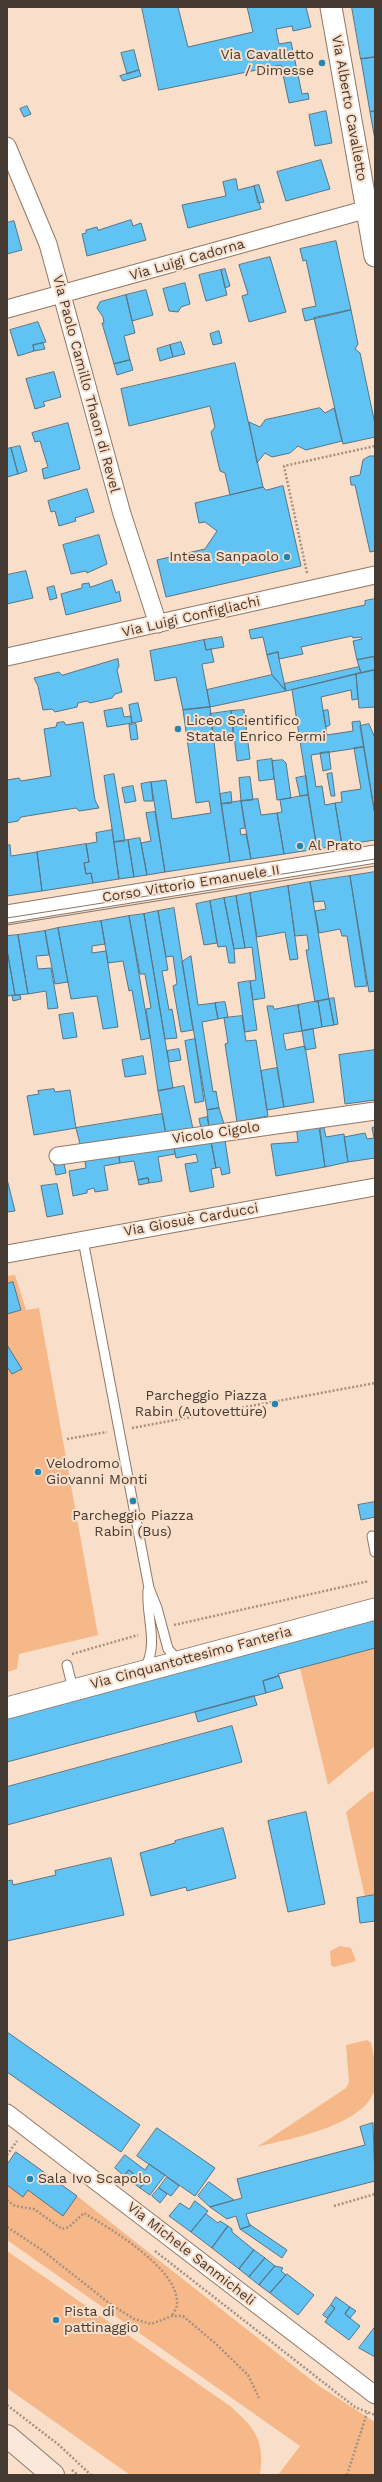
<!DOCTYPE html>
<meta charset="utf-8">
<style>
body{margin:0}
#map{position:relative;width:382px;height:2482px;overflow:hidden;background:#f9dec9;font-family:"Work Sans",sans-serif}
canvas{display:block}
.frame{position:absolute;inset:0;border:8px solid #453a32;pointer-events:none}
</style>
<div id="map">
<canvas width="382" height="2482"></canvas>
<div class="frame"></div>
</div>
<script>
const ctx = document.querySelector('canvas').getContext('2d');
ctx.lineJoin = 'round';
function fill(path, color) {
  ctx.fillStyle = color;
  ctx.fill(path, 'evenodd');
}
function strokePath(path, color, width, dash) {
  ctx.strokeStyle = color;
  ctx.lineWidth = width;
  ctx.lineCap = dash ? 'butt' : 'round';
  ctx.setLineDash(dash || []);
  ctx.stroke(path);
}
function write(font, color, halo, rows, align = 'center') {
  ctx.font = font + ' "Work Sans",sans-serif';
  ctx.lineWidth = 4;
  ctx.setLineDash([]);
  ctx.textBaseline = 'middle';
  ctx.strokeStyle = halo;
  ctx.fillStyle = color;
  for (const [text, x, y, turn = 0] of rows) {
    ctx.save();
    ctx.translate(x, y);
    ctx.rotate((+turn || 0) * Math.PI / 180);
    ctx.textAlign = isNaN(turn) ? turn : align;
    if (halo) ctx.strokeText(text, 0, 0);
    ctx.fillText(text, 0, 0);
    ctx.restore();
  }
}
const green = new Path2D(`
 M15,1275L26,1310L39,1308L98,1635L19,1654L17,1669L7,1672V1276Z
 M375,1648V1746L328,1785L300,1668Z
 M375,1791V1895L365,1897L346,1812L370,1792Z
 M340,1946L351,1948L356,1961L334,1967L331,1965L330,1951Z
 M367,2040L371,2043C374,2057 378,2075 375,2089C365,2126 288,2139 257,2147L346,2088L349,2082L346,2045Z
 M16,2152L77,2196L319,2386L375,2422V2475H278L300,2446L7,2240V2165Z
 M7,2251L230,2406C255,2428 265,2440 260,2475H130L7,2388Z`);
const building = new Path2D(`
 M142,7H178L188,47L253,32L247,7H306L311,27L293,31L292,26L276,29L279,44L291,42L302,94L308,93L309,99L289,103L281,65L159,90Z
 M352,7H375V57L361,59Z
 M134,50L139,70L127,74L121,53Z
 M375,57V111L370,112L361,59Z
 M139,70L141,76L123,81L120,76Z
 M27,106L31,114L24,117L20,109Z
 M326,111L332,143L315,146L309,115Z
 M375,111V140L370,112Z
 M321,160L330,189L286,201L277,172Z
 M236,179L238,190L254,186L261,209L188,228L182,205L226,196L223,182Z
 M259,185L264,202L258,203L254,186Z
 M131,220L133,226L141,223L146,240L87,256L82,234L86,233V230L97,227L98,230Z
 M14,221L22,250L7,254V223Z
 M336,241L351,310L305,321L302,309L316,306L306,260L303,261L300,249Z
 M270,257L286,312L249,322L242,296L248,294L239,265Z
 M225,269L230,286L225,288L221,270Z
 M221,270L227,295L206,301L199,275Z
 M185,283L190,304L181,307L178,312L169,311L163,289Z
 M146,290L153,315L132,321L126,295Z
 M126,295L135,333L124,336L130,360L114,364L102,323H104L103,317L97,308L100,302Z
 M351,310L358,344L355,349L360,353L375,424V437L343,444L314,318Z
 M38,322L46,342L33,345L34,351L18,356L10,330Z
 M219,331L222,343L213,345L210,334Z
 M181,342L185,354L173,357L170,345Z
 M43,343L45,349L34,351L33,345Z
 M170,345L173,357L160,361L157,349Z
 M130,360L133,370L117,375L114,364Z
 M235,363L263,487L230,495L225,473L220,471L211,432L215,427L210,406L129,426L121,389Z
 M54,372L61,397L43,402L45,406L35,409L26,379Z
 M320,408L325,413L334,408L342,441L306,450L298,446L290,453L272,457L265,453L257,463L249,422L260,427L265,420Z
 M68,423L80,469L44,479L42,469L48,467L40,441L35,442L32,433Z
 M20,446L27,471L18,474L11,448Z
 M11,448L18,474L7,477V449Z
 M370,456H375V551L370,552L355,485H351L350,477L360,475L363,460Z
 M283,486L301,566L166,597L157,560L205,549L217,531L205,522L199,523L195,503L263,487L266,490Z
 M87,489L94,512L75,518L76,521L59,526L55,511L51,512L48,501Z
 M99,535L107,564L87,573L86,571L71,574L63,545Z
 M26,571L33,598L7,604V575Z
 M112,580L116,593L119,591L121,601L66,615L61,594L82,588V584L89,583L90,587Z
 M54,586L57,598L50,600L47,588Z
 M375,599V656L357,660L353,641L362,639L361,637L353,638L352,636L301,647L303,654L279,659L278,652L267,655L263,637L251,639L249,630L365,605V601Z
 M222,637L224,647L206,650L204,640Z
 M204,640L206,650L211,649L214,662L202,664L210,707L183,710L176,677L155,681L150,651Z
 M278,652L279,659L286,691L272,675L267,655Z
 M374,657L375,670L361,673L357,660Z
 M118,659L119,666L117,670L122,692L115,694L112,698L90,703L87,701L78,703L77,707L55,712L52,709L43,710L38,686L34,678L59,672L62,675Z
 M359,667L361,673L286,691L284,684Z
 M374,670L375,707L359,708L356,674Z
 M356,674L358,699L352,700L351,690L321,697L327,735L353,731L352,722L360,721L364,747L311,755L316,787L322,786L325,805L335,803L342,845L317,849L292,690Z
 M272,675L286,691L210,707L207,690Z
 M138,703L142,721L132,723L129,705Z
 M210,707L220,794L230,862L165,872L151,782L166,780L172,819L211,813L209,801L196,803L183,710Z
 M122,708L124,717L131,716L132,723L107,727L104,711Z
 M244,710L250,759L237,761L231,711Z
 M328,710L330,725L326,727L323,711Z
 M231,711L233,733L213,737L210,714Z
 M64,722L66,725L83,722L95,800L99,808L79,811L76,808L21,817L18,821L7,823V780L19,778L21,781L51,776L44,729L56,727L57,723Z
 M136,724L138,739L131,740L129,725Z
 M369,724L375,738V815L360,726Z
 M364,747L375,815V840L342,845L335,803L342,802L341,792L361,789L354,748Z
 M329,752L331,769L323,771L320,753Z
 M272,759L274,779L259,781L257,761Z
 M283,760L286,763L291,798L277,800L272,761Z
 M332,773L335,796H331L327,774Z
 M114,774L125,841L114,842L104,776Z
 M306,776L308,795L300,796L296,778Z
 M250,777L253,800L241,801L239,778Z
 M151,782L153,801H144L141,784Z
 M133,786L136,801L125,803L122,788Z
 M231,792L232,803L221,804L220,794Z
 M308,795L317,849L284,854L277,813L282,812L280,800Z
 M258,799L261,815L277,813L284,854L251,859L241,801Z
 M241,801L245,828L240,829L241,835L246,834L251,859L230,862L221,804Z
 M155,812L165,872L147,875L141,843L151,841L146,813Z
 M112,830L119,879L93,883L91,873L86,874L84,863L89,862L86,844L97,842L96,833Z
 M140,838L147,875L134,877L128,840Z
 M128,840L134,877L119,879L114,842Z
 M86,844L89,862L84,863L86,874L91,873L93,883L42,891L37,852Z
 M10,845L11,856L37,852L42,891L7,896V846Z
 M375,872V991L369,992L350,876Z
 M350,876L367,986L355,987L347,936H342L340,929L319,933L315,911L326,909L324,901L314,902L310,882Z
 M310,882L329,999L315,1002L306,950H309L307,935L295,936L288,886Z
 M288,886L298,959L290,960L285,932L257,937L250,893Z
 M250,893L265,998L253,1000L250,981L256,980L252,947L245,948L236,896Z
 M236,896L245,948L234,949L224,898Z
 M224,898L234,949L235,963H229L226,946L218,947L210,901Z
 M210,901L217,943L204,945L196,904Z
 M174,908L193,1030L181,1032L173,986L177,984L173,956L166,957L158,911Z
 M158,911L168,970L162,971L169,1010L172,1009L177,1038L165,1039L144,914Z
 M144,914L173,1088L158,1091L146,1009L151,1008L145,974H140L129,916Z
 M129,916L150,1038L141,1040L132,990L129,991L123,961L108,963L101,921Z
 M101,921L105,944L92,946V953L106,951L118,1027L103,1029L97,996L71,999L58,928Z
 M58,928L68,982L55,984L45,931Z
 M45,931L49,955L36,956L38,969L51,968L58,1008L48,1009L46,991L28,994L18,935Z
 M18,935L28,994L15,995L7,950V936Z
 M7,950L15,995L7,996Z
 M191,956L198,1005L215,1003L218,1019L202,1022L213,1092L216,1091L219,1108L207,1110L182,962Z
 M250,981L257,1030L245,1032L238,983Z
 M15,995H20L21,999L13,1001L12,996Z
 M334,998L338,1024L334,1025L329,999Z
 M329,999L334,1025L322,1027L318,1001Z
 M318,1001L322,1027L302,1031L298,1005Z
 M225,1002L228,1017L218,1019L215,1003Z
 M298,1005L302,1031L283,1034L286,1050L305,1046L314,1102L284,1107L267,1006H273L274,1009Z
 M73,1013L77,1037L63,1039L59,1015Z
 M242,1016L246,1041L256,1040L268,1116L237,1122L225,1044L228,1043L224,1018Z
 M313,1029L316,1048L305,1050L302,1031Z
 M195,1039L204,1101L195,1103L185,1041Z
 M179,1049L181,1060L169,1062L167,1051Z
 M375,1050V1100L345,1104L339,1055Z
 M143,1056L146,1074L125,1077L122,1060Z
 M277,1068L284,1107L267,1110L261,1071Z
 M184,1086L193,1129L166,1134L158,1091Z
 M54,1089L55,1092L70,1090L76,1128L34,1135L27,1096L39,1094L38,1091Z
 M219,1108L224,1124L209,1127L207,1110Z
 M162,1114L166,1134L129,1141L125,1137L103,1141L81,1148L76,1128Z
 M207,1117L209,1127L201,1128L199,1119Z
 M318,1121L325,1167L276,1176L271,1144L298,1142L296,1125Z
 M375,1127V1158L348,1162L344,1137L365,1133L367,1139L374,1138L372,1128Z
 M324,1128L326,1137L344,1134L348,1162L325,1167L320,1129Z
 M224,1134L230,1173L222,1175L220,1167L216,1168L210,1136Z
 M210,1136L216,1168L211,1169L214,1187L190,1192L185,1164L198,1162L196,1154L176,1158L173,1143Z
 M173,1143L175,1154L158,1157L162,1181L149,1183L148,1178L138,1180L134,1161L120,1163L118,1151Z
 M118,1151L120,1163L104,1166L108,1190L95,1192L94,1188L87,1190V1193L73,1196L69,1171L86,1168L84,1156Z
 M63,1159L66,1173L56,1175L53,1161Z
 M148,1178L149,1183L139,1185L138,1180Z
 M7,1179L15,1211L7,1212Z
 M57,1184L63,1214L47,1217L41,1186Z
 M13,1282L21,1310L7,1314V1284Z
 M7,1345L22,1369L12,1374L7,1367Z
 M375,1502V1517L361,1520L358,1505Z
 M375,1618V1648L278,1674L279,1676L263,1681L266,1693L7,1762V1718Z
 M279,1676L283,1688L266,1693L263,1681Z
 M254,1696L257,1705L198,1722L195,1712Z
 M232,1726L242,1762L7,1825V1787Z
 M306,1812L325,1904L288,1912L268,1821Z
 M223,1828L236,1878L187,1891L186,1887L151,1896L140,1853L175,1843V1841Z
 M111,1858L124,1915L7,1941V1881L12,1880L13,1885L56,1875L55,1871Z
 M375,1895V1921L360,1923L357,1898Z
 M7,2032L140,2125L121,2152L7,2072Z
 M373,2123L375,2181L246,2214L250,2226L240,2229L236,2216L227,2219L210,2207L242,2198L237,2179L365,2145L360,2127Z
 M157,2128L215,2168L195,2196L137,2156Z
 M16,2152L77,2196L63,2216L28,2190L23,2197L7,2185V2165Z
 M125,2155L145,2170L149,2164L165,2175L150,2195L140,2188L144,2183L129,2170L124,2176L115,2168Z
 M129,2170L144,2183L140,2188L124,2176Z
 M167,2177L179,2186L171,2196L159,2188Z
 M209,2182L234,2200L210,2207L198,2196Z
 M159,2188L167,2194L160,2203L152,2196Z
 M195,2201L208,2211L191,2232L169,2216L180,2203L189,2209Z
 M206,2214L218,2223L220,2221L228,2226L212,2248L191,2232Z
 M249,2224L287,2250L282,2258L240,2229L250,2226Z
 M228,2226L232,2229V2232L254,2250L239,2269L212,2248Z
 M254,2250L265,2258L249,2277L239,2269Z
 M265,2258L275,2266L259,2285L249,2277Z
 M275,2266L283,2268L281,2271L286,2275L270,2293L259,2285Z
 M287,2274L314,2295L298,2315L270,2293Z
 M336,2297L350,2307L345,2314L360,2326L349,2340L325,2322L335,2308L331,2305Z
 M331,2305L335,2308L327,2318L323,2315Z
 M350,2307L356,2311L350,2318L345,2314Z
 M375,2327V2357L359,2348Z`);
const path = new Path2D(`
 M307,573L284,466L375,446
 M132,1428L375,1383
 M67,1439L107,1432
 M174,1625L369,1581
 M72,1654L138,1635
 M7,2155L17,2141
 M7,2200L15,2206L34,2209L62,2229L69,2227L84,2213C111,2229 177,2268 177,2302C178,2306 174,2312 172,2316
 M334,2206L375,2194
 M7,2227L42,2250L109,2303L134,2319L151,2324L172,2316H183L216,2344L248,2375L259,2398
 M155,2251L355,2407L375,2415
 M7,2405L59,2445L91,2475
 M72,2470L78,2475
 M347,2475L367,2413`);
const service = new Path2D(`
 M83,1240L149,1588L157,1608L168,1649L179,1661
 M372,1536L375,1552
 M67,1665L73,1689
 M145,1669C159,1641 146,1619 148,1590`);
const minor = new Path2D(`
 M7,146L48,244L122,514L158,624
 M7,309L375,207
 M7,657L375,575
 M7,914L375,854
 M58,1156L375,1111
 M7,1254L375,1187
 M7,2113L375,2395`);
const tertiary = new Path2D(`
 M331,7L375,256
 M7,1708L375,1609`);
const secondary = new Path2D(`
 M7,2436L53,2475`);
const tram = new Path2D(`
 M203,887L375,859
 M7,918L160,894
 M7,925L375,866`);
const markers = [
 [322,63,4,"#2385b0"],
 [287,557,4,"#2385b0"],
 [178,729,4,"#2385b0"],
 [300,846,4,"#2385b0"],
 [275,1404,4,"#2385b0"],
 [38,1472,4,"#2385b0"],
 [133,1501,4,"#2385b0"],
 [30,2179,4,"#2385b0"],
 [56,2320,4,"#2385b0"]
];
const poiNames = [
 ["Via Cavalletto",314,55,"right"],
 ["/ Dimesse",314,71,"right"],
 ["Intesa Sanpaolo",279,557,"right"],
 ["Liceo Scientifico",186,721],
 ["Statale Enrico Fermi",186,737],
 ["Al Prato",308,846],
 ["Parcheggio Piazza",267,1396,"right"],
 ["Rabin (Autovetture)",267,1412,"right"],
 ["Velodromo",46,1464],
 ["Giovanni Monti",46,1480],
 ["Parcheggio Piazza",133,1516,"center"],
 ["Rabin (Bus)",133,1532,"center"],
 ["Sala Ivo Scapolo",38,2179],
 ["Pista di",64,2312],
 ["pattinaggio",64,2328]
];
const streetNames = [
 ["Via Alberto Cavalletto",349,108,80],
 ["Via Luigi Cadorna",187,260,-16],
 ["Via Paolo Camillo Thaon di Revel",86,384,75],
 ["Via Luigi Configliachi",191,617,-13],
 ["Corso Vittorio Emanuele II",191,884,-9],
 ["Vicolo Cigolo",216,1133,-8],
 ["Via Giosuè Carducci",191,1220,-10],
 ["Via Cinquantottesimo Fanteria",191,1658,-15],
 ["Via Michele Sanmicheli",191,2254,38]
];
fill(green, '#f6b888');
fill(building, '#61c3f3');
strokePath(building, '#577484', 1);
strokePath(service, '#917865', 11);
strokePath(minor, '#917865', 19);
strokePath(tertiary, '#917865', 23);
strokePath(secondary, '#917865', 24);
strokePath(path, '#a59182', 2.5, [2, 2]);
strokePath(service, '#fff', 9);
strokePath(minor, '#fff', 17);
strokePath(tertiary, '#fff', 21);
strokePath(secondary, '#fbe8da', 22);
strokePath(tram, '#87766a', 1);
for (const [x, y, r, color] of markers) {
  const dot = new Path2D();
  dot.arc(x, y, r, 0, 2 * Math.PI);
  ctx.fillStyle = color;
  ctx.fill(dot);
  strokePath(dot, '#f9dec9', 1.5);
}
write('14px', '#453a32', '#f9dec9', poiNames, 'left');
write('14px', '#453a32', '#f9dec9', streetNames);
</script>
